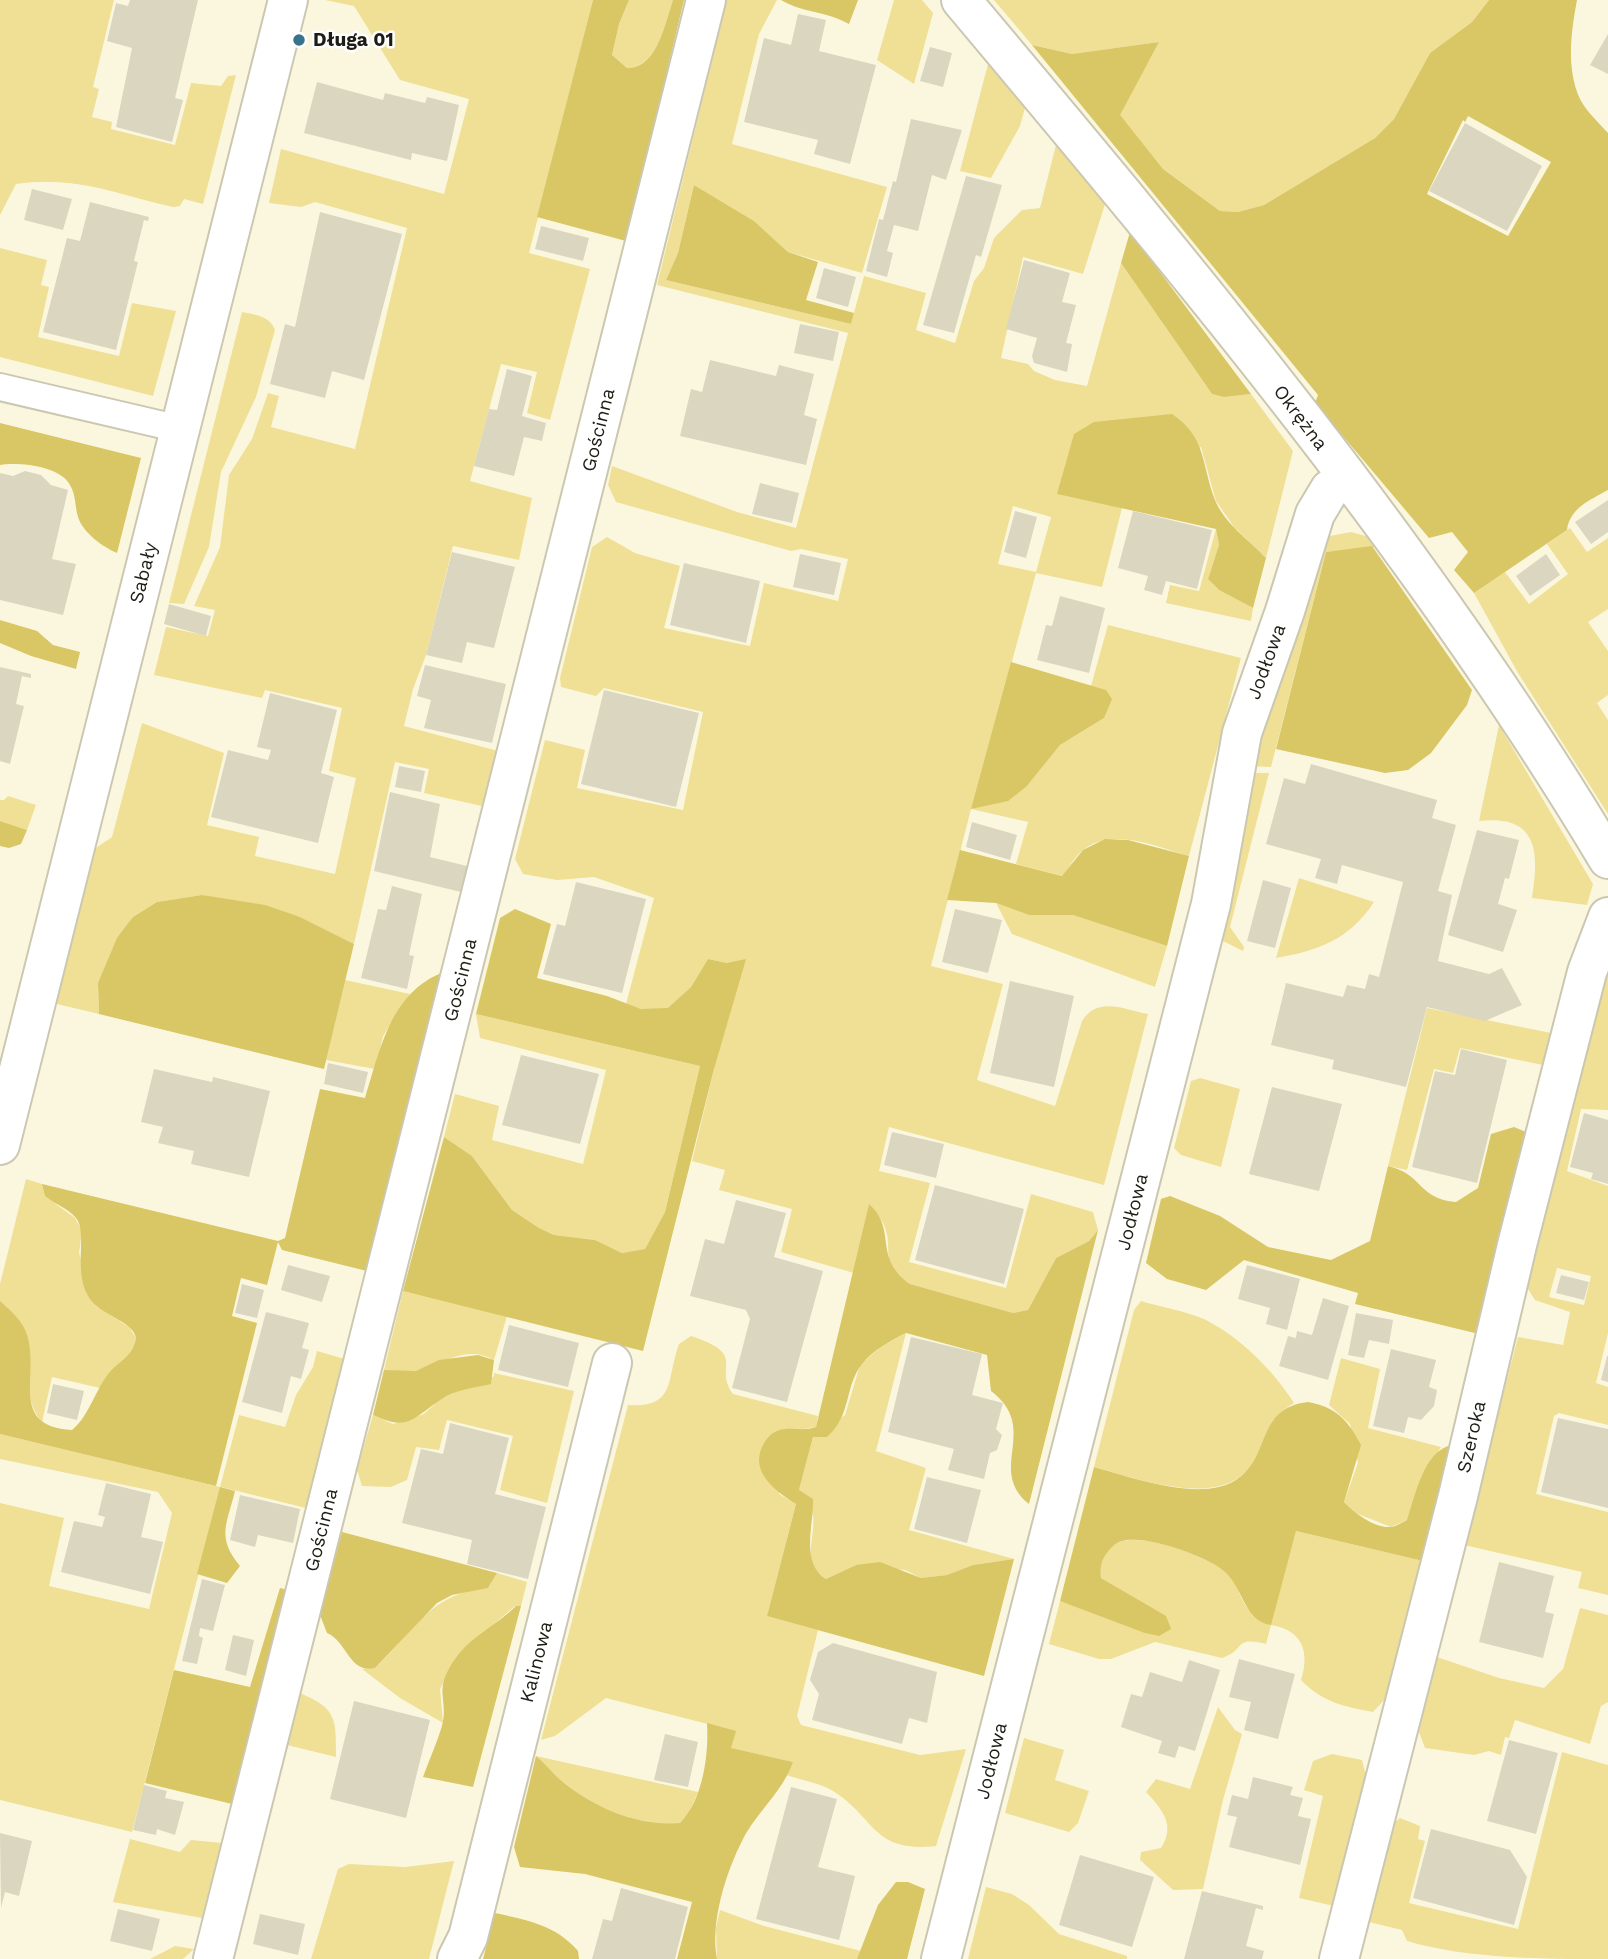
<!DOCTYPE html>
<meta charset="utf-8">
<style>
body{margin:0}
canvas{display:block;background:#fbf7df}
</style>
<canvas width="1608" height="1959"></canvas>
<script>
const ctx = document.querySelector('canvas').getContext('2d');
ctx.lineJoin = 'round';
function fill(path, color) {
  ctx.fillStyle = color;
  ctx.fill(path, 'evenodd');
}
function strokePath(path, color, width, dash) {
  ctx.strokeStyle = color;
  ctx.lineWidth = width;
  ctx.lineCap = dash ? 'butt' : 'round';
  ctx.setLineDash(dash || []);
  ctx.stroke(path);
}
function write(font, color, halo, rows, align = 'center') {
  ctx.font = font + ' "Work Sans",sans-serif';
  ctx.lineWidth = 5;
  ctx.setLineDash([]);
  ctx.textBaseline = 'middle';
  ctx.strokeStyle = halo;
  ctx.fillStyle = color;
  for (const [text, x, y, turn = 0] of rows) {
    ctx.save();
    ctx.translate(x, y);
    ctx.rotate((+turn || 0) * Math.PI / 180);
    ctx.textAlign = isNaN(turn) ? turn : align;
    if (halo) ctx.strokeText(text, 0, 0);
    ctx.fillText(text, 0, 0);
    ctx.restore();
  }
}
const green = new Path2D(`
 M0,0H114L93,87L99,89L92,117L112,122L111,129L175,145L191,83L221,86L228,76L236,75L203,204L184,199L180,206L173,207C116,194 75,175 16,184L0,215Z
 M325,0H593L529,253L590,269L550,420L527,413L537,372L501,364L470,481L532,498L519,560L453,546L426,655L413,689L404,726L502,752L486,807L424,793L429,769L395,762L354,944L300,917L202,895L157,902L133,917L98,983L99,1014L53,1003L93,850L112,837L142,723L224,753L207,825L259,837L255,856L335,874L356,778L329,771L342,708L265,690L262,698L154,675L166,627L208,636L215,610L194,606L220,547L229,475L252,439L268,393L279,396L271,427L355,449L407,228L315,202L301,207L269,203L281,149L444,194L469,99L400,80L354,6Z
 M629,0H673C665,23 657,68 627,68L612,55L619,24Z
 M727,0H777L759,34L732,144L887,187L862,273L788,252L754,221L694,185L678,253L666,280L851,324L864,276L926,293L916,330L955,343L974,281L984,268L994,238L1022,210L1040,208L1057,141L1106,201L1083,274L1023,257L1001,358L1028,364L1034,371L1055,380L1087,386L1121,263L1212,394L1224,397L1251,394L1293,451L1266,558L1234,527L1216,501L1201,447L1058,494L1122,508L1102,587L1036,573L972,809L1027,786L1060,745L1104,718L1105,690L1091,686L1108,625L1241,658L1189,856C1157,847 1112,826 1083,850C1075,856 1069,868 1063,876L1016,864L1028,822L971,809L931,966L1003,984L977,1080L1055,1106L1082,1021C1097,996 1124,1009 1148,1014L1104,1185L889,1127L879,1171L930,1183L909,1262L1006,1288L1031,1194L1093,1212L1098,1230L1089,1241L1056,1258L1028,1310L1013,1313L910,1284C876,1260 896,1250 883,1223C880,1217 873,1210 869,1204L854,1273L781,1252L792,1209L719,1190L725,1170L692,1161L714,1069L727,963L708,959L691,987L668,1009H641L626,1004L654,898L594,877L557,880L523,874L515,859L545,740L585,750L577,788L683,810L703,712L604,688L596,696L561,687L560,678L592,547L607,537L635,553L680,566L664,628L750,646L764,583L838,601L848,559L801,549L791,551L616,502L608,485L612,466L737,512L796,528L848,333L657,285ZM1013,506L1051,517L1036,572L998,564Z
 M894,0H922L933,13L914,84L877,60Z
 M994,0H1489L1472,22L1430,53L1394,119L1375,138L1264,205L1238,212L1220,211L1163,169L1119,115L1159,42L1072,54L1032,45Z
 M988,64L1025,108L1020,126L991,178L960,171Z
 M0,248L47,260L41,285L49,287L38,337L119,356L132,303L176,311L153,396L0,357Z
 M242,312C256,315 270,316 275,330L256,397L221,472L209,547L184,604L169,603Z
 M1570,528L1587,552L1608,538V609L1588,622L1608,651V695L1597,703L1608,720V814L1518,673L1474,593L1505,572L1529,604L1568,574L1547,544Z
 M1216,529L1219,545L1208,579L1219,590L1253,608L1251,621L1166,603L1170,585L1199,591Z
 M1351,532L1373,538L1385,546L1326,552L1271,767L1247,766L1320,553L1330,536Z
 M1499,725L1593,884L1587,905L1532,898C1540,851 1537,814 1479,821Z
 M1246,773H1269L1230,927L1244,947L1243,951L1221,940Z
 M8,796L36,805L27,830L0,821V800H4Z
 M1299,878L1374,902C1350,939 1318,951 1276,958Z
 M996,903L1029,915H1073L1167,946L1155,987L1012,934Z
 M1608,966V1110L1581,1109L1567,1171L1608,1186V1333L1596,1383L1608,1387V1425L1559,1413L1554,1416L1536,1494L1608,1512V1595L1578,1588L1582,1572L1464,1545L1518,1337L1563,1345L1570,1312L1535,1300L1526,1286ZM1557,1268L1591,1276L1584,1305L1549,1297Z
 M345,980L410,994L383,1036L375,1069L326,1060Z
 M1427,1008L1551,1033L1543,1065L1460,1048L1453,1073L1434,1069L1407,1170L1388,1166Z
 M476,1014L700,1066L665,1212L645,1249L622,1253L595,1240L554,1235L539,1228L512,1210L472,1156L444,1137L455,1094L499,1106L492,1140L583,1164L606,1070L480,1038Z
 M1200,1078L1240,1089L1221,1167L1181,1155L1174,1148L1191,1081Z
 M26,1179L42,1184L45,1196L75,1218L82,1231L79,1253L96,1306L129,1327L136,1338C131,1361 111,1368 100,1388L52,1377L42,1422C10,1382 55,1349 0,1301V1284Z
 M403,1291L507,1316L494,1360C465,1343 439,1367 412,1372C403,1374 393,1371 384,1370Z
 M1141,1301C1161,1307 1185,1311 1204,1319C1240,1337 1273,1370 1294,1403C1265,1420 1268,1438 1252,1464C1222,1511 1136,1478 1094,1467L1134,1310Z
 M906,1333L876,1451L926,1468L909,1530L1014,1559L973,1565L947,1575L921,1578L905,1570L856,1565L826,1579C800,1564 816,1538 813,1516C812,1508 803,1497 799,1490L813,1437L845,1415L860,1365L882,1346Z
 M691,1336C749,1355 713,1366 733,1394L818,1416L816,1427L798,1430L779,1494L796,1504L767,1616L818,1630L797,1716L801,1725L920,1755L966,1749L936,1846C872,1853 876,1818 833,1791C820,1783 801,1780 786,1775L793,1762L730,1748L735,1731L606,1698L555,1736L541,1740L628,1405C677,1408 666,1379 679,1344Z
 M317,1351L345,1359L310,1509L221,1487L132,1832L0,1800V1503L64,1518L49,1586L149,1609L172,1513L158,1492L0,1459V1434L220,1487L239,1415L285,1427L296,1395L313,1367Z
 M1341,1358L1380,1369L1368,1428L1441,1447L1424,1475L1407,1520L1391,1527L1353,1512L1344,1502L1358,1463L1350,1424L1329,1405Z
 M494,1373L574,1391L547,1503L500,1490L513,1436L447,1420L439,1450L416,1447L407,1480L391,1487L362,1486L357,1470L373,1415L393,1424L424,1414L440,1399L467,1387H477L494,1376Z
 M1296,1531L1423,1561L1387,1697L1373,1712C1345,1707 1322,1702 1301,1680C1310,1653 1303,1630 1271,1625L1266,1644C1232,1636 1247,1650 1222,1658L1155,1642L1111,1659H1099L1049,1644L1060,1601L1159,1636L1143,1603L1101,1578C1090,1510 1194,1550 1222,1569C1237,1579 1238,1596 1248,1609C1254,1615 1264,1620 1270,1625Z
 M497,1573L527,1582L521,1606H515L457,1656L440,1689L443,1723L400,1698L362,1669L375,1668C414,1632 429,1593 488,1588Z
 M1580,1608L1608,1615V1702L1601,1706L1590,1744L1515,1720L1509,1738L1505,1737L1501,1755L1489,1751L1474,1755L1425,1748L1419,1732L1437,1657L1499,1678L1544,1688L1563,1669Z
 M300,1693C337,1709 336,1718 336,1757L287,1745Z
 M1218,1707L1235,1730L1242,1734L1223,1800L1203,1889L1173,1890L1140,1860L1141,1852L1161,1848C1176,1825 1162,1809 1146,1792L1156,1779L1190,1789Z
 M1024,1738L1064,1750L1055,1780L1089,1791L1078,1823L1069,1832L1005,1813Z
 M1562,1752L1608,1765V1959C1542,1959 1469,1959 1407,1941L1402,1930L1369,1922L1394,1823L1400,1818L1420,1826L1418,1839L1425,1841L1409,1903L1518,1929Z
 M1332,1754L1362,1760L1367,1780L1334,1906L1299,1898L1323,1796L1304,1790L1313,1761Z
 M536,1756L698,1792L688,1815L680,1823C637,1826 598,1809 564,1783C554,1775 546,1764 536,1756Z
 M130,1839L180,1852L191,1840L222,1843L202,1918L113,1902Z
 M454,1861L429,1959H311L338,1869L349,1864L405,1867Z
 M986,1887L1012,1894L1029,1905L1059,1934L1127,1956V1959H968Z
 M720,1910L764,1926L861,1951L857,1959H717L716,1928Z
 M175,1946L194,1949L183,1959H150Z`);
const forest = new Path2D(`
 M593,0H629L619,24L612,55L627,68C657,69 665,23 673,0H684L626,241L537,217Z
 M781,0H858L849,24C826,11 803,13 781,0Z
 M1489,0H1577C1571,32 1566,68 1580,99C1586,111 1599,123 1608,133V490C1590,500 1570,508 1567,530L1474,593L1454,570L1468,552L1452,532L1429,538L1315,403L1318,395L1032,45L1072,54L1159,42L1120,115L1163,169L1220,211L1238,212L1264,205L1375,138L1394,119L1430,53L1472,22ZM1468,116L1551,162L1508,236L1427,194L1463,120L1465,122Z
 M694,185L754,221L788,252L818,262L806,300L854,313L851,324L666,280L678,253Z
 M1130,232L1251,394L1224,397L1212,394L1121,263Z
 M1172,414C1207,438 1201,464 1215,500C1224,523 1249,540 1266,558L1253,608L1219,590L1208,579L1219,545L1216,529L1057,494L1074,434L1094,422Z
 M0,423L141,458L117,553C103,547 83,533 78,517C75,507 76,495 70,485C60,466 19,462 0,465Z
 M1372,546L1472,690L1467,705L1431,753L1408,770L1385,773L1276,749L1326,552Z
 M0,620L37,631L53,645L80,652L76,669L31,656L0,643Z
 M1011,662L1106,690L1112,699L1104,718L1060,745L1027,786L1008,801L971,809Z
 M0,821L27,830L21,844L9,848L0,846Z
 M1105,839L1128,840L1189,856L1167,946L1073,915H1029L996,903L947,900L960,850L1062,876L1083,850Z
 M202,895L265,905L300,917L354,944L324,1069L99,1014L98,983L117,938L133,917L157,902Z
 M515,909L551,924L537,978L607,996L641,1009L668,1008L691,987L708,959L727,963L746,959L714,1069L643,1351L403,1291L444,1137L472,1156L512,1210L539,1228L554,1235L595,1240L622,1253L645,1249L665,1212L700,1066L476,1014L500,918Z
 M444,972L367,1271L282,1250L278,1242L267,1285L241,1278L232,1316L257,1323L216,1486L0,1434V1301C11,1311 23,1321 27,1335C40,1376 8,1426 72,1430C88,1417 94,1394 106,1377C117,1361 132,1359 136,1338C133,1320 99,1316 88,1296C73,1269 88,1233 76,1218C68,1208 54,1204 45,1196L42,1184L278,1241L285,1238L320,1089L365,1098C380,1051 390,992 444,972Z
 M1514,1127L1526,1132L1531,1140L1479,1334L1355,1304L1358,1293L1244,1260L1206,1290L1167,1279L1146,1263L1161,1199L1170,1196L1220,1216L1268,1247L1331,1260L1370,1241L1388,1166C1423,1174 1418,1199 1456,1202L1478,1188L1491,1134Z
 M869,1204C898,1230 872,1257 910,1284L1013,1313L1028,1310L1056,1258L1089,1241L1098,1230L1029,1504C986,1469 1041,1429 991,1391L987,1355L906,1333C890,1341 873,1350 862,1364C844,1387 852,1415 827,1437H813L799,1490L813,1499C814,1523 800,1564 826,1579L856,1565L880,1562L921,1578L947,1575L973,1565L1014,1559L984,1676L767,1616L796,1504C777,1492 750,1473 762,1447C765,1440 770,1434 777,1431C789,1426 803,1432 816,1427Z
 M478,1355L494,1360L491,1384C473,1388 456,1389 440,1400C411,1420 408,1431 373,1415L384,1370L416,1371L439,1360Z
 M1308,1402C1336,1407 1348,1420 1361,1445L1344,1502C1354,1513 1374,1528 1391,1527C1395,1527 1403,1522 1407,1520C1415,1496 1424,1450 1452,1445L1423,1561L1296,1531L1271,1625C1244,1621 1243,1587 1224,1571C1207,1556 1132,1528 1114,1545C1103,1555 1099,1564 1101,1578L1166,1616L1171,1629L1159,1636L1145,1633L1060,1601L1094,1467C1131,1477 1201,1503 1236,1480C1272,1457 1255,1408 1308,1402Z
 M220,1487L235,1491C227,1524 216,1537 240,1566L227,1583L197,1574Z
 M342,1532L497,1573L488,1588L452,1595L437,1603L375,1668C349,1674 347,1641 327,1633L320,1615Z
 M280,1588L292,1591C272,1663 247,1732 232,1804L145,1783L174,1670L250,1687Z
 M516,1606H521L473,1787L423,1777C429,1760 437,1743 442,1726C449,1697 432,1692 455,1659C470,1637 497,1625 516,1606Z
 M707,1723L736,1731L731,1748L793,1762C783,1791 757,1812 743,1839C726,1872 710,1922 717,1959H677L692,1902L585,1874L520,1867L514,1847L536,1756C546,1764 554,1775 564,1783C598,1809 637,1826 680,1823C703,1800 709,1754 707,1723Z
 M896,1882H908L925,1889L907,1959H857L878,1905Z
 M495,1913C527,1920 556,1925 578,1951L579,1959H483Z`);
const building = new Path2D(`
 M130,0H198L175,98L183,100L172,142L116,127L132,48L107,41L116,3L128,6Z
 M798,14L826,20L819,51L876,65L850,164L814,154L818,140L744,122L764,38L791,45Z
 M1608,34V74L1590,65Z
 M930,47L952,53L943,87L920,81Z
 M317,82L383,100L385,93L425,103L427,97L459,105L447,161L412,153L411,160L304,133Z
 M911,119L962,130L946,180L932,175L918,231L894,225L887,251L893,253L887,277L866,271L879,219L883,220L893,181L896,182Z
 M1465,123L1542,166L1507,231L1429,191Z
 M966,176L1002,185L981,257L976,255L954,333L923,325Z
 M32,189L72,199L63,230L24,220Z
 M90,202L149,217L148,221L144,220L134,261L138,262L116,350L43,332L67,238L80,241Z
 M320,212L402,234L364,380L332,371L325,398L270,384L285,324L295,327Z
 M541,226L589,238L583,261L535,249Z
 M1024,260L1070,273L1062,302L1076,305L1066,343L1072,344L1067,372L1034,363L1032,356L1037,338L1006,329Z
 M824,268L856,277L848,307L816,298Z
 M800,324L839,332L833,361L794,353Z
 M710,360L776,376L779,365L814,374L804,415L817,419L806,465L680,436L691,389L702,392Z
 M507,369L532,376L522,416L546,423L542,441L524,437L514,476L474,466L489,409L497,410Z
 M25,471L41,475L51,485L68,490L52,559L76,564L63,615L0,600V473L13,476Z
 M760,483L799,493L792,523L752,514Z
 M1608,500V532L1591,544L1575,522Z
 M1015,511L1037,517L1026,558L1004,552Z
 M1133,511L1212,530L1197,589L1166,581L1162,595L1144,590L1148,576L1118,568Z
 M452,552L515,567L494,648L467,642L462,663L426,655Z
 M800,554L841,563L834,595L793,587Z
 M1546,554L1560,575L1530,596L1516,576Z
 M684,563L760,581L746,643L670,625Z
 M1060,596L1105,608L1089,673L1037,660L1046,625L1052,626Z
 M169,604L211,616L206,636L164,624Z
 M425,665L506,684L492,743L424,728L431,700L417,696Z
 M0,667L31,674V678L22,676L16,704L24,706L10,764L0,761Z
 M604,690L699,713L676,807L581,784Z
 M270,693L337,710L321,773L334,777L318,843L211,817L228,750L268,760L271,750L257,747Z
 M1311,764L1437,800L1432,818L1456,825L1438,891L1452,895L1438,961L1489,974L1502,968L1522,1005L1485,1021L1427,1007L1406,1087L1332,1069L1334,1060L1271,1045L1286,983L1343,997L1347,985L1365,989L1369,974L1379,977L1403,882L1342,865L1337,884L1315,878L1321,859L1266,844L1284,778L1305,784Z
 M399,766L425,771L421,792L395,787Z
 M390,792L440,804L430,857L467,866L461,892L374,871Z
 M972,822L1017,835L1010,860L966,847Z
 M1477,830L1519,840L1509,879L1505,878L1498,904L1517,910L1503,952L1448,935Z
 M1263,880L1291,888L1275,948L1247,941Z
 M576,882L646,899L622,993L543,974L557,924L565,926Z
 M392,886L422,894L409,955L414,956L407,989L361,978L378,909L386,910Z
 M955,909L1002,920L988,973L942,962Z
 M1010,981L1074,996L1054,1087L990,1073Z
 M1461,1049L1507,1060L1477,1183L1412,1167L1435,1071L1455,1075Z
 M521,1055L599,1074L580,1144L502,1125Z
 M328,1063L368,1072L363,1093L324,1084Z
 M154,1069L212,1082L213,1077L270,1091L249,1177L191,1164L194,1151L158,1143L163,1127L141,1122Z
 M1272,1087L1342,1104L1319,1191L1249,1174Z
 M1584,1113L1608,1120V1184L1591,1179L1593,1173L1570,1167Z
 M892,1132L944,1144L936,1178L884,1165Z
 M935,1185L1024,1209L1004,1284L915,1260Z
 M736,1200L786,1213L774,1257L823,1271L787,1402L732,1388L750,1319L746,1310L690,1296L705,1239L724,1244Z
 M288,1265L330,1276L322,1302L281,1290Z
 M1247,1265L1300,1279L1287,1330L1266,1324L1270,1308L1238,1299Z
 M1561,1275L1589,1282L1584,1300L1556,1293Z
 M242,1284L264,1290L257,1318L235,1313Z
 M1323,1298L1349,1306L1328,1380L1279,1366L1288,1336L1296,1338L1297,1331L1312,1335Z
 M266,1312L309,1323L302,1348L309,1350L301,1379L291,1376L282,1413L242,1402Z
 M1356,1313L1393,1320L1389,1344L1369,1340L1364,1358L1348,1355Z
 M509,1325L579,1343L568,1387L498,1370Z
 M911,1337L982,1354L972,1395L1003,1403L996,1429L1002,1435L997,1450L990,1453L984,1479L948,1470L954,1449L888,1432Z
 M1391,1349L1436,1360L1429,1387L1437,1390L1434,1406L1421,1420L1408,1417L1404,1433L1373,1426Z
 M1607,1356H1608V1382L1601,1380Z
 M53,1384L84,1391L77,1420L47,1413Z
 M1558,1418L1608,1429V1508L1541,1492Z
 M450,1423L509,1438L495,1494L546,1507L528,1579L467,1564L472,1540L402,1523L421,1449L443,1454Z
 M927,1477L981,1490L967,1543L914,1529Z
 M106,1483L151,1494L141,1537L163,1542L150,1594L61,1572L74,1521L102,1527L105,1517L98,1515Z
 M240,1495L300,1509L293,1543L258,1535L255,1547L230,1540Z
 M1499,1562L1554,1576L1545,1612L1554,1614L1543,1658L1479,1642Z
 M202,1579L225,1585L213,1631L200,1628L199,1636L203,1638L197,1664L182,1661Z
 M233,1635L254,1640L246,1676L225,1670Z
 M833,1643L937,1672L927,1723L909,1718L902,1744L812,1720L819,1694L810,1680L818,1652Z
 M1239,1659L1295,1674L1278,1739L1244,1730L1251,1702L1229,1697Z
 M1189,1660L1220,1670L1195,1751L1179,1746L1175,1758L1158,1753L1162,1741L1121,1727L1131,1694L1142,1697L1150,1672L1182,1682Z
 M354,1701L430,1720L406,1818L330,1799Z
 M665,1734L698,1742L688,1787L654,1780Z
 M1509,1740L1558,1753L1536,1834L1487,1821Z
 M1253,1777L1293,1787L1290,1795L1303,1798L1298,1816L1311,1819L1300,1865L1229,1847L1237,1817L1227,1815L1232,1795L1248,1799Z
 M144,1785L167,1791L165,1798L184,1802L175,1835L157,1829L156,1835L133,1830Z
 M791,1787L837,1799L818,1867L855,1876L839,1940L756,1919Z
 M1431,1829L1510,1850L1527,1877L1514,1925L1413,1898Z
 M0,1833L32,1841L19,1896L5,1892L1,1908Z
 M1080,1855L1154,1877L1132,1947L1059,1925Z
 M621,1888L688,1907L675,1959H592L603,1919L612,1921Z
 M1202,1891L1263,1906V1910L1256,1908L1246,1946L1264,1951L1262,1959H1184Z
 M118,1909L160,1919L152,1951L110,1941Z
 M260,1914L305,1924L298,1955L253,1944Z`);
const lane = new Path2D(`
 M0,387L180,429`);
const street = new Path2D(`
 M961,0C1191,274 1424,551 1608,859
 M0,1145L288,0
 M213,1959L706,0
 M457,1959L468,1937L612,1363
 M941,1959L1211,904L1242,733L1285,611L1315,514L1330,489L1346,479
 M1339,1959L1458,1496L1517,1245L1587,972L1608,917`);
const markers = [
 [299,40,7,"#37738a"]
];
const poiNames = [
 ["Długa 01",313,40]
];
const streetNames = [
 ["Okrężna",1300,418,53],
 ["Gościnna",599,430,-76],
 ["Sabały",144,573,-76],
 ["Jodłowa",1267,662,-70],
 ["Gościnna",461,980,-76],
 ["Jodłowa",1133,1212,-76],
 ["Szeroka",1472,1437,-77],
 ["Gościnna",322,1530,-76],
 ["Kalinowa",537,1662,-76],
 ["Jodłowa",992,1761,-76]
];
fill(green, '#efe095');
fill(forest, '#d9c664');
fill(building, '#dad6c0');
strokePath(lane, '#cbc7b1', 30);
strokePath(street, '#cbc7b1', 42);
strokePath(lane, '#fff', 26);
strokePath(street, '#fff', 38);
for (const [x, y, r, color] of markers) {
  const dot = new Path2D();
  dot.arc(x, y, r, 0, 2 * Math.PI);
  ctx.fillStyle = color;
  ctx.fill(dot);
  strokePath(dot, '#fff', 2.5);
}
write('bold 19px', '#1e1d14', '#fff', poiNames, 'left');
write('19px', '#1e1d14', '#fff', streetNames);
</script>
